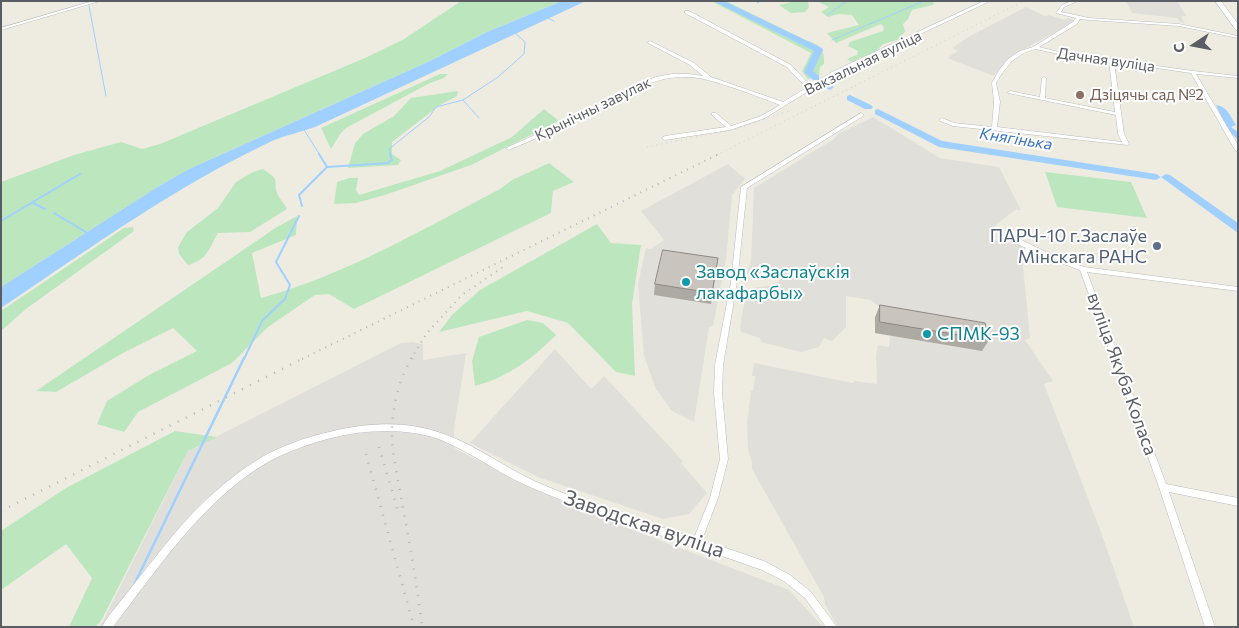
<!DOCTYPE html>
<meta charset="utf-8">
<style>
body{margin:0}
#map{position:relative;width:1239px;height:628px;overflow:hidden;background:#eeece1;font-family:Commissioner,sans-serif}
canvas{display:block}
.frame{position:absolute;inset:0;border:2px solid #5a5d63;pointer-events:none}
.north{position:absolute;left:1169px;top:20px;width:50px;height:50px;-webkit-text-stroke:4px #fff;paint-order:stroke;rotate:259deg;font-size:14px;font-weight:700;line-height:20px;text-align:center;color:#5a5d63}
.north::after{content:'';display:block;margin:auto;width:18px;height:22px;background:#5a5d63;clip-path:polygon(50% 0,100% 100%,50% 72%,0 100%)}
</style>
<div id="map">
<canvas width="1239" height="628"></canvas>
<div class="frame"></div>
<div class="north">С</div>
</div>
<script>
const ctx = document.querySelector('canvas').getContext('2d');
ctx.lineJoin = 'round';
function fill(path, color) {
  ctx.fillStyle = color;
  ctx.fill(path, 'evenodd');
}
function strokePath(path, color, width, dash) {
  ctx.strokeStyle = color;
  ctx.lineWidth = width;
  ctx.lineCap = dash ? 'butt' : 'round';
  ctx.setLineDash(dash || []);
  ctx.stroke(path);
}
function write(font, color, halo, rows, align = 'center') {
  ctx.font = font + ' Commissioner,sans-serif';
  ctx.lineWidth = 4;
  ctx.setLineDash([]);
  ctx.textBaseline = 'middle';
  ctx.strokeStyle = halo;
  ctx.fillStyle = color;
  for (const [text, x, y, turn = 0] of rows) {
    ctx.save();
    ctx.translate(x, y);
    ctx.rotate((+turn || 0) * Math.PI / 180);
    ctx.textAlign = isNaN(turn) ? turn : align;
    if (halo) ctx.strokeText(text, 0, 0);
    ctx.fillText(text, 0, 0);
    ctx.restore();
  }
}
const industrial = new Path2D(`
 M1126,1H1177L1186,16H1181L1185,23L1180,22L1177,18L1132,13Z
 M1026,7L1045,16L1049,15L1064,20L1068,18L1076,21L1019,52L1009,58L994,76L947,58L958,51L952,48L970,36Z
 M873,117L940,158L999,167L1021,210H1015L991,229L992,237L995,238L996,241L1021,245L1030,338L1025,340L1053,381L1044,384L1101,532L1134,627H838L825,604L824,597L752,469V463L748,450L747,423L751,391H753L754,384L755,376H752L754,363L853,383L855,381L877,384L876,356L878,345L889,347L890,336L875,333V317L891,315L870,300L846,296V327L832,341L824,338L819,347L801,352L761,342L760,338L741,332L740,327L747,289L779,284L778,277L747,273L751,261L754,188L834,139L838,134Z
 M728,164L745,179L732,195L726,259L713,326L709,327L694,422L672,411L656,389L644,356L638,284L646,248L651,249L664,240L641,211Z
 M412,342L423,344V360L466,353L454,429V448L536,490L620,525L789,590L823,627H100L188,451L401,343Z
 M555,349L591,389L604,376L683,461L681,463L707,493L689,514L663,519L538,477L470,443Z`);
const green = new Path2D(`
 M461,1H562L487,32L430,61L189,169L159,186L1,287V182L74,155L121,142L142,149L160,144L365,58L404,39Z
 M711,1H726L805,40C819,44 825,48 824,64L820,67L819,76L808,79L802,71L811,53Z
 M796,1H808L809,7L805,12L791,13L779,5Z
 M817,1H933L934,2L933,5L912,10L908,19L903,24L905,31L900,39L883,44L876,51L851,62L847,59L857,55L858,51L848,46L850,42L883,31L884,27L881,24L836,43L827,33L859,25L852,15L839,14L828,17L821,12L829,7Z
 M440,74H448L444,78L430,83L346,128L341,133L331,149L321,128Z
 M458,91L457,96L440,105L392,142V154L401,160L398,165L348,168L355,143L363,134L394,116L411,98Z
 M544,109L559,121L471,165L388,194L356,203L334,204L337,182L349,178H358L356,190L359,195L440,171L512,137Z
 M549,163L574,182L553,191L551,213L354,309L329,294L315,295L268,327L232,363L138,412L124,432L97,424L107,401L149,375L197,351L173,328L123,353L56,392L36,391L277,227L297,216L296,235L252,253L261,298C343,276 425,228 500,189L512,180Z
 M263,169C284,183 271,179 278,195C280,200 285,204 287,209L250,232L218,233C209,249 207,260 188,265L179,254L178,247L187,232L218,208L236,182L253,172Z
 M1045,172L1131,182L1147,218L1057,207Z
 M597,224L611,243L641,245L632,304L635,376L616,372L568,323L527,311L439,332L453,314L480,290Z
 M133,227L134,231L26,309L1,331V311L124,228Z
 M527,320L543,323L556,335C533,358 507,378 475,386L472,361L479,337Z
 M175,431L217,437L188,451L102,619L96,627H69L92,578L66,544L1,590V531L66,488Z`);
const water = new Path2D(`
 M562,1H586L315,127C301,132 286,135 272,141C176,186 89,249 1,308V287L159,186L189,169L430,61L487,32Z
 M1216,105C1228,107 1230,116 1236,125L1231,127L1238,132V140L1227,129Z`);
const streamFar2 = new Path2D(`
 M757,3L761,1
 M89,6L106,96
 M827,15L847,1
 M547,18L554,21
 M832,40L924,1
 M479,118L463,100L498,77L524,54L525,42L515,33
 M304,130L320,155
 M391,155L389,149L429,117L436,107L463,100`);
const streamFar1 = new Path2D(`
 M327,167L388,163L392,160L390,154
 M33,203L45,209
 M302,206L299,195L327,167L319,154
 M54,213L89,234
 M1,221L80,174
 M244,359L262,321L285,299L290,285L276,262L299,216`);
const stream = new Path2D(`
 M134,585L244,358`);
const river = new Path2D(`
 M713,1H724L822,48L823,50L813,71L819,76V80H813L804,72L814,51Z
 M824,81L834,87L830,90L821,86V82Z
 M850,95L871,105L873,107L871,109H865L847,100V96Z
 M878,109L942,141L1156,174L1161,177L1166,174L1170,175L1238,223V233L1161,177L1156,180L939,147L875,114V110Z`);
const minor = new Path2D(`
 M93,1H100L1,30V28Z
 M984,1H990L836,74L765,118L730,130L665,140L662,138L665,136L726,127L712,115V113H716L731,126L761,116L780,105C765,99 751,94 737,89C721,84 706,78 689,77C650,75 620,98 587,115C562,127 537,138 511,149L509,150L506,148L575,117L643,82L656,77L672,74H689L703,76L690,65L648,43V42L650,41L694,63L711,77L783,102L808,87L801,82L787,67L685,13V11H689L791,65L805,80L811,85L832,72Z
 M1072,1H1078L1064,7L1061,12L1089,18L1179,24L1238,36V38L1179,26L1089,20L1080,19L1077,24L1039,47L1059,52L1193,71L1238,76V78L1196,74L1238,145V152L1235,150L1191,73L1114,62L1124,134L1129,144L1128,145L953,126L940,121L939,120L942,118L954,123L992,127L994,102L992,83L999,70L1008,59L1020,51L1033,47L1073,22L1076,18L1056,13L1062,5ZM1035,49L1059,54L1109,61L1115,112L1045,98L1046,78L1044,77L1042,78L1040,97L1010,91L1008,92V93L1116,115L1118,134L1122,142L997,127L1000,102L996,83L1003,72L1012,61L1024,53Z
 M861,113L864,115L863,116L747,188L737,282L723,365L722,393L728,459L718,498L702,540L764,561L790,575L811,592L837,627H826L805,598L784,581L762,570C687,543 610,521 537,490C517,482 498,471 480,460C464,451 447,441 429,436C397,428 363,430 331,438C309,444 288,451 268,462C202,501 159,567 113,627H102C108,615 119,604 127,593C147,568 167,541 189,517C211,494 234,474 262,457C280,447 301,439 321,434C362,423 403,419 444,434C478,446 508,470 541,484C591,505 643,521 694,538L710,498L720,459L714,393L715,365L731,282L741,187Z
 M1009,236H1013L1048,253L1084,267L1238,287V291L1087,272L1166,484L1238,498V506L1169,492L1215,627H1205L1159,487L1080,270L1044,257L1031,250L1028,255H1019L1018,253L1019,251H1024L1026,248L1009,240L1008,238Z`);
const secondary = new Path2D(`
 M1215,1H1221L1238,24V31L1236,30Z`);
const railFar2 = new Path2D(`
 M647,147L736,129L791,110
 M717,155L1024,1`);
const railFar1 = new Path2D(`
 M302,359L719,154
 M411,359L427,333L462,295L503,267`);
const rail = new Path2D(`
 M412,358C400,376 393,405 392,427C391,452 398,478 402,503C410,544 417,585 422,627
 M379,447L398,511
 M366,454L414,627
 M1,511L304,358`);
const wall = new Path2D(`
 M718,258L711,304L654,295L655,284Z
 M880,305L989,340L982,351L875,333V317Z`);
const building = new Path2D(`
 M663,250L718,258L712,293L655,284Z
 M880,305L985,323L989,340L880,322Z`);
const markers = [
 [1080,95,5,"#8d6e63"],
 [1157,246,5,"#5c6f8a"],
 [686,282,5,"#0f9aa8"],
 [927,334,5,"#0f9aa8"]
];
const farStreetnames = [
 ["Дачная вуліца",1106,60,8],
 ["Вакзальная вуліца",863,63,-26],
 ["Крынічны завулак",593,109,-26]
];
const farEducationnames = [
 ["Дзіцячы сад №2",1090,95]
];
const farWaternames = [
 ["Княгінька",1016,139,9]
];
const serviceNames = [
 ["ПАРЧ-10 г.Заслаўе",1147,236],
 ["Мінскага РАНС",1147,257]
];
const cultureNames = [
 ["Завод «Заслаўскія",696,272],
 ["лакафарбы»",696,293],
 ["СПМК-93",937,334]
];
const streetNames = [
 ["вуліца Якуба Коласа",1122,374,70]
];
const nearStreetnames = [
 ["Заводская вуліца",644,524,19]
];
fill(industrial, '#e1dfd9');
fill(green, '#bce7be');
fill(water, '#a0d0ff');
strokePath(streamFar2, '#a0d0ff', 1);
strokePath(streamFar1, '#a0d0ff', 2);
strokePath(stream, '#a0d0ff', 2.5);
fill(river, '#a0d0ff');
strokePath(minor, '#b9bbc1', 1);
strokePath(secondary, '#babdc4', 1);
fill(minor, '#fff');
fill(secondary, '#fff');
strokePath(railFar2, '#b5b6b6', 1, [0.5, 4.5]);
strokePath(railFar1, '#b5b6b6', 2, [1, 5.5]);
strokePath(rail, '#b5b6b6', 2.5, [1, 8]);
fill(wall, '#ada9a3');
fill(building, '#c9c5be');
strokePath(building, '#8d8a85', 1);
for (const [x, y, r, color] of markers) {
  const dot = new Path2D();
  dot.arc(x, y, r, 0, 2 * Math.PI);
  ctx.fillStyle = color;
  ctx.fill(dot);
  strokePath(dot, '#fff', 2);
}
write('15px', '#5a5d63', '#fff', farStreetnames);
write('15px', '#785e54', '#fff', farEducationnames, 'left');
write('italic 16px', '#3a73c0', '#fff', farWaternames);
write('18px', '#4e5e75', '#fff', serviceNames, 'right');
write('18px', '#0d838f', '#fff', cultureNames, 'left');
write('18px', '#5a5d63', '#fff', streetNames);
write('21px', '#5a5d63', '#fff', nearStreetnames);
</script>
